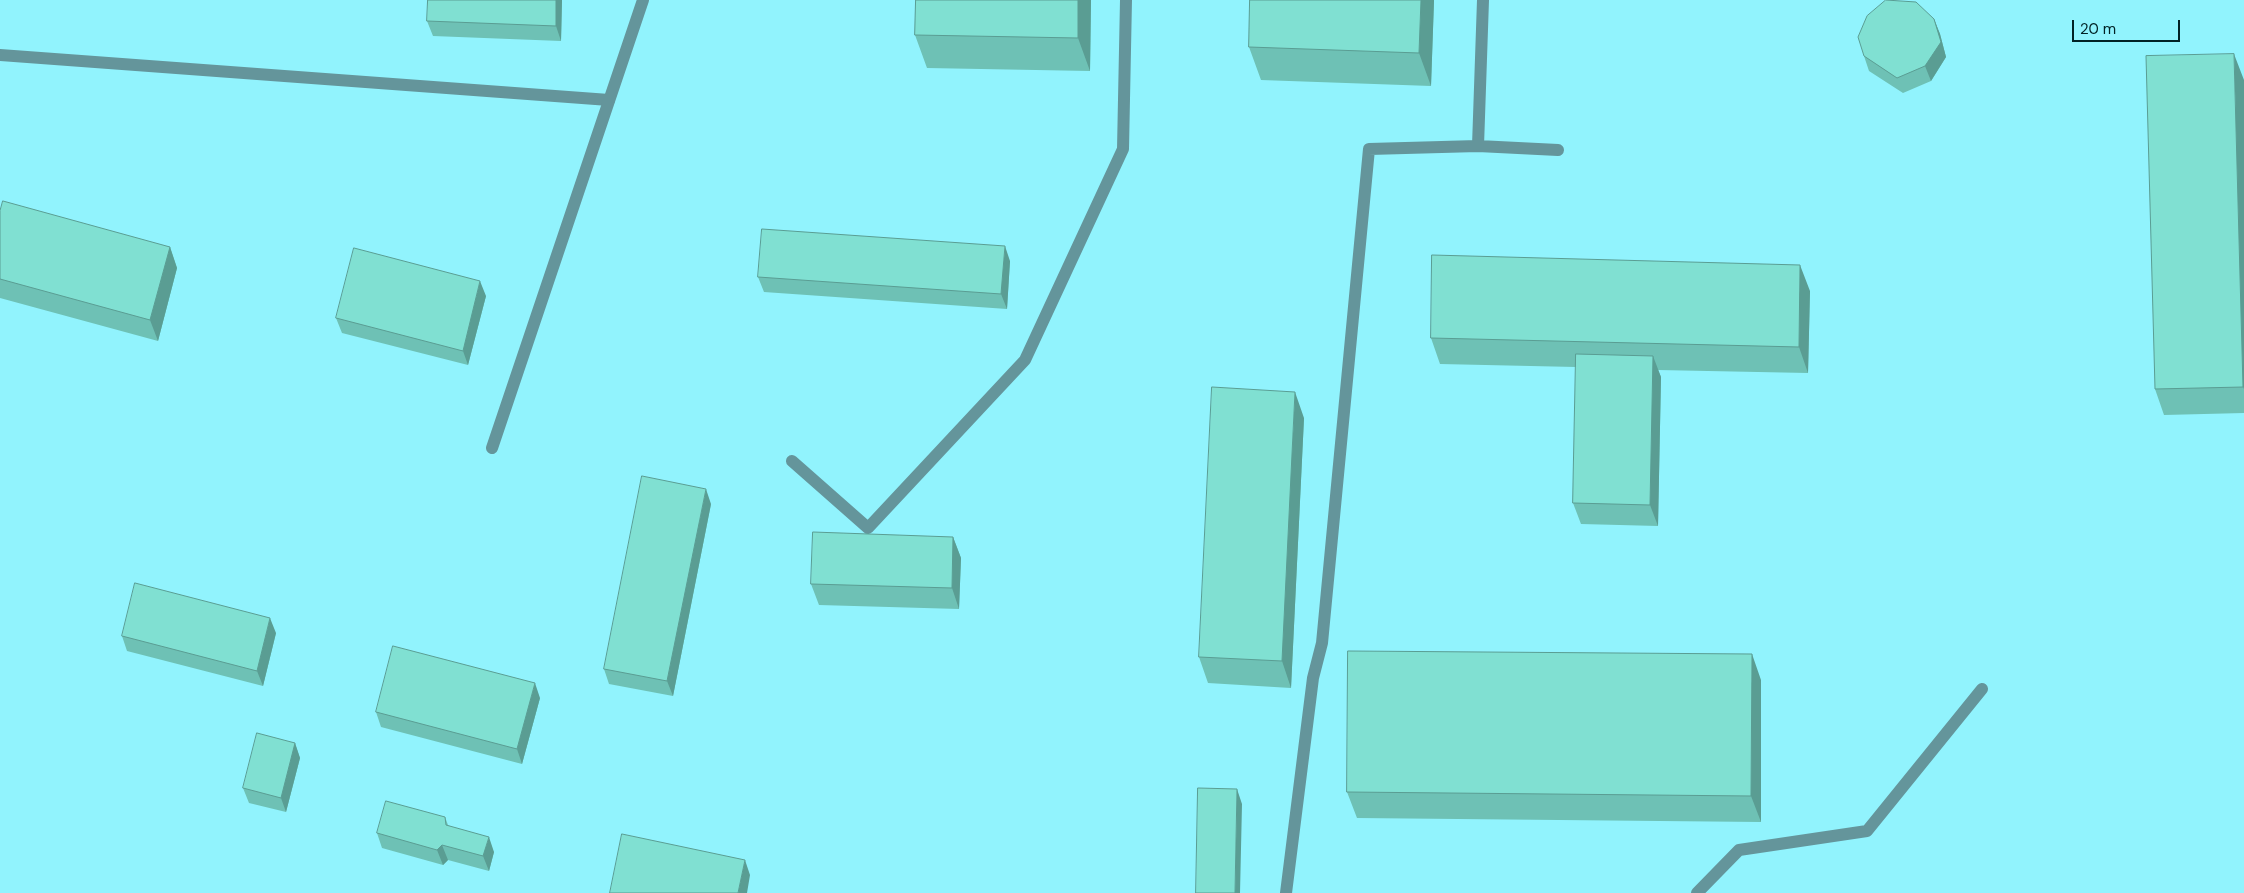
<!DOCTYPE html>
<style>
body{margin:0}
#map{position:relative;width:2244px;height:893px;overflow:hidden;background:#91f3fd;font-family:"DM Sans",sans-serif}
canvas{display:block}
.scale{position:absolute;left:2072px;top:20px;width:108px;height:22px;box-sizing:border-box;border:2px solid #012124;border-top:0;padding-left:6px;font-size:15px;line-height:18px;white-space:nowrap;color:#012124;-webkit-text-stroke:4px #91f3fd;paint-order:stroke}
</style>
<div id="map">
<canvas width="2244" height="893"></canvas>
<div class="scale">20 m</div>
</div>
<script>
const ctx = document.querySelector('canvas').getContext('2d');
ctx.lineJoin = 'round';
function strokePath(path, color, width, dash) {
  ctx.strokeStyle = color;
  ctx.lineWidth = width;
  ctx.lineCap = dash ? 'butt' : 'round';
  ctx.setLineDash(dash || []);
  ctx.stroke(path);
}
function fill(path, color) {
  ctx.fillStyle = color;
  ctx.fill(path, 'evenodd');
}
const lane = new Path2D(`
 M0,55L609,100
 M1478,146L1483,0
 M792,461L868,528L1025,360L1123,149L1126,0
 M1286,893L1313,678L1322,643L1369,149L1478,146L1558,150
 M1697,893L1739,850L1867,831L1982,689`);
const street = new Path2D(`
 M492,448L643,0`);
const wall = new Path2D(`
 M562,0L561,41L433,36L427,21Z
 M916,0H1091L1090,71L927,68L915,35Z
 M1250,0H1434L1431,86L1261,80L1249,47Z
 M1934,19L1940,34L1946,57L1931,81L1903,93L1869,71L1864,56Z
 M2244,80V413L2164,415L2155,389Z
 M0,211L170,247L177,268L158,341L0,298Z
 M1010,261L1007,309L764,292L758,277Z
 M1810,291L1808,373L1658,370L1661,377L1658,526L1581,524L1573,503L1576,367L1440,364L1431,338Z
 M486,296L468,365L342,333L336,318Z
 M1304,418L1291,688L1208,683L1199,657Z
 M711,504L673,696L609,684L604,669Z
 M953,537L961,558L959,609L819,605L811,584Z
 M276,633L263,686L127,651L122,636Z
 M1761,680V822L1357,818L1347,792Z
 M540,698L522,764L381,727L376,712Z
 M295,743L300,758L286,812L249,803L243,788Z
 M445,817L448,825L494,852L489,871L448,860L443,865L382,848L377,833Z`);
const shadedWall = new Path2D(`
 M556,0H562L561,41L556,26Z
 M1078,0H1091L1090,71L1078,38Z
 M1421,0H1434V1L1431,86L1419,53Z
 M1934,19L1940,34L1946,57L1931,81L1925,66Z
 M2234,54L2244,80V389L2243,387Z
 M1005,246L1010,261L1007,309L1001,294Z
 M170,247L177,268L158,341L150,320Z
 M1800,265L1810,291L1808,373L1799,347Z
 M480,281L486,296L468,365L463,351Z
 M1653,356L1661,377L1658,526L1650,505Z
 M1295,392L1304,418L1291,688L1282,661Z
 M706,489L711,504L673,696L667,681Z
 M953,537L961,558L959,609L952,588Z
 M270,618L276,633L263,686L257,671Z
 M1752,654L1761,680V822L1751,796Z
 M535,683L540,698L522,764L517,749Z
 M295,743L300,758L286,812L281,798Z
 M1237,789L1242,804L1240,893H1235Z
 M489,837L494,852L489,871L483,856Z
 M442,845L448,860L443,865L437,850Z
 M745,860L750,875L747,893H738Z`);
const building = new Path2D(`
 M428,0H556V26L427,21Z
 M916,0H1078V38L915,35Z
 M1250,0H1421L1419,53L1249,47Z
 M1886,0L1916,2L1934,19L1941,42L1925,66L1897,78L1864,56L1858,37L1867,16Z
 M2234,54L2243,387L2155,389L2146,56Z
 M3,201L170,247L150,320L0,279V211Z
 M762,229L1005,246L1001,294L758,277Z
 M354,248L480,281L463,351L336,318Z
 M1432,255L1800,265L1799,347L1431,338Z
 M1576,354L1653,356L1650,505L1573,503Z
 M1212,387L1295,392L1282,661L1199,657Z
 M642,476L706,489L667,681L604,669Z
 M813,532L953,537L952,588L811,584Z
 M135,583L270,618L257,671L122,636Z
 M393,646L535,683L517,749L376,712Z
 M1348,651L1752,654L1751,796L1347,792Z
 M257,733L295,743L281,798L243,788Z
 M1198,788L1237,789L1235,893H1196Z
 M386,801L445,817L446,825L489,837L483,856L442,845L437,850L377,833Z
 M622,834L745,860L738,893H610Z`);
strokePath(lane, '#64959b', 12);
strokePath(street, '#64959b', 12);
fill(wall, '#6ec1b5');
fill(shadedWall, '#5a9d93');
fill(building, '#80e0d2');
strokePath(building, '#5a9d93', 1);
</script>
